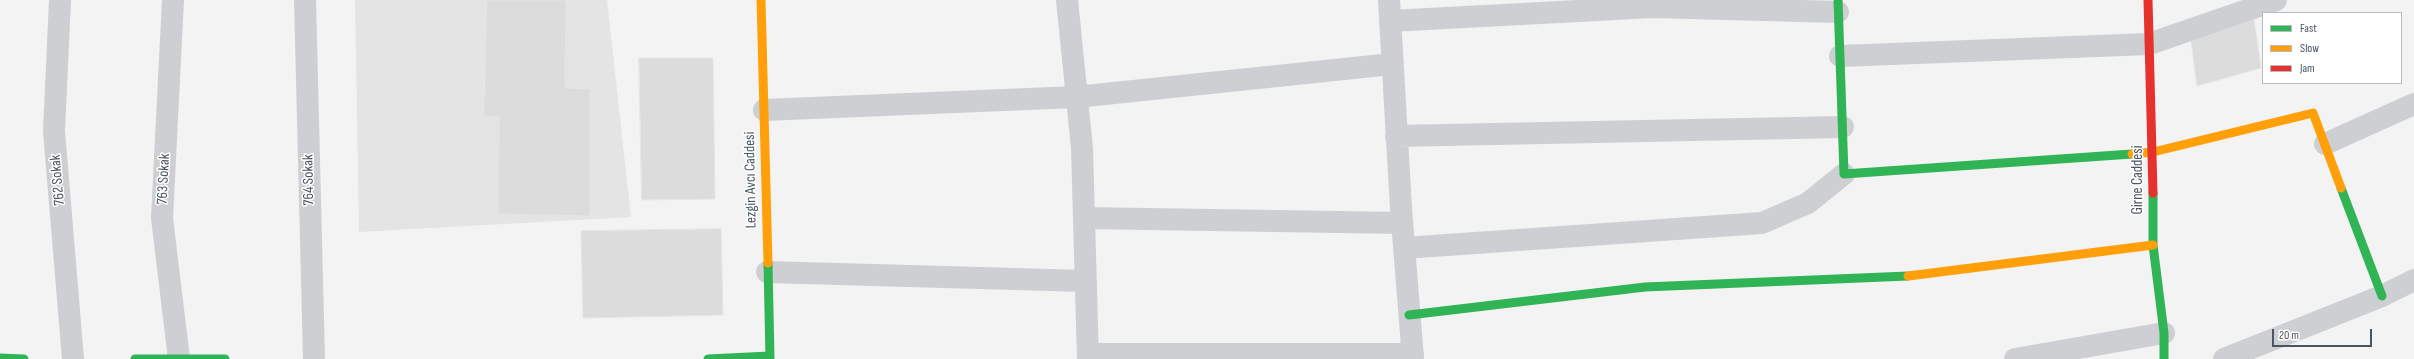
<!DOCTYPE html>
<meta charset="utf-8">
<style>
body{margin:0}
#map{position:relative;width:2414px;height:359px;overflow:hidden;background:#f3f3f3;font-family:"Sofia Sans Condensed",sans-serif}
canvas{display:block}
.legend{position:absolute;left:2262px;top:12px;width:140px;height:72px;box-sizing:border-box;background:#fff;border:1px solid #b6bbc0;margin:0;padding:5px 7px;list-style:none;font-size:12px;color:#495561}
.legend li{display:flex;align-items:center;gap:8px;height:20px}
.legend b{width:20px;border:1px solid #b6bbc0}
.scale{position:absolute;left:2272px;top:329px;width:100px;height:18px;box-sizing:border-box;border:2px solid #495561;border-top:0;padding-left:5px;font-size:12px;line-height:14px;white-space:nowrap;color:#495561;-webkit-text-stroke:3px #fff;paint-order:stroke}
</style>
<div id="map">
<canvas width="2414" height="359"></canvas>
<ul class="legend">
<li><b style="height:5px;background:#30b455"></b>Fast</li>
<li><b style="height:5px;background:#ff9f0a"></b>Slow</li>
<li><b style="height:5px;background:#e5322d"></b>Jam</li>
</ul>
<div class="scale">20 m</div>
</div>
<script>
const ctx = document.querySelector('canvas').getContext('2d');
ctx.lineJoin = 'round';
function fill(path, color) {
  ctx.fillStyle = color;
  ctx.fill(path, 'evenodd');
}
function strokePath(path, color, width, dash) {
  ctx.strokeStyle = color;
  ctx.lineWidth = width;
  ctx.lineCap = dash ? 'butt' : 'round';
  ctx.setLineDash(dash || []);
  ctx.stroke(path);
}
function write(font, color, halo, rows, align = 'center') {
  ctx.font = font + ' "Sofia Sans Condensed",sans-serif';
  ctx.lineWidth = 3;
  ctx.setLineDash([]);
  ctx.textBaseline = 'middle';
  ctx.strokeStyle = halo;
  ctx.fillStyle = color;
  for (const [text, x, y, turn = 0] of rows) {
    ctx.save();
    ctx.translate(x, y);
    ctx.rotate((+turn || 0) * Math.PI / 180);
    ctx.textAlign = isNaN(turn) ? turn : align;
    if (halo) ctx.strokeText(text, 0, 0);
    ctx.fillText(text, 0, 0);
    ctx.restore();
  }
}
const education = new Path2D(`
 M355,0H607L631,217L359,232Z`);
const building = new Path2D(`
 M487,0H566L565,88L590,89V216L498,214L499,117H484Z
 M2254,19L2261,68L2197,86L2191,41Z
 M639,58H713L715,199L642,200Z
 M721,229L723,315L583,318L581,231Z`);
const street = new Path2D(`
 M60,0L54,131L73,359
 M173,0L162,218L179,359
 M305,0L314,359
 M1067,0L1082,148L1088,359
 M1389,0L1401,208L1413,359
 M1390,21L1653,7L1838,12
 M1840,56L2149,44L2276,0
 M764,110L1076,97L1392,64
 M1396,136L1843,127
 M2325,144L2414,104
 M1084,218L1402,223
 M1404,248L1762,223L1808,203L1844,174
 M767,272L1086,281
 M1088,354H1413
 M2015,359L2164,333
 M2224,359L2382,296L2414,280`);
const fast = new Path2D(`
 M1838,0L1844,174L2132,154
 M2341,188L2382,296
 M2153,193V245L2164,333V359
 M768,263L770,359
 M1409,315L1645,287L1908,276
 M0,358L24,359
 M135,359H225
 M708,359L770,356`);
const slow = new Path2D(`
 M761,0L768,263
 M2132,154L2153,152L2313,113L2341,188
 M1908,276L2153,245`);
const jam = new Path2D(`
 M2148,0L2153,193`);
const streetNames = [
 ["763 Sokak",164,179,-87],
 ["762 Sokak",58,180,-95],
 ["764 Sokak",309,180,-91],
 ["Lezgin Avcı Caddesi",751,180,-91],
 ["Girne Caddesi",2138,180,-90]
];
fill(education, '#e5e4e5');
fill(building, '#dcdcdd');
strokePath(building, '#e4e5e6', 1);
strokePath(street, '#cdcfd2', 22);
strokePath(fast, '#30b455', 9);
strokePath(slow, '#ff9f0a', 9);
strokePath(jam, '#e5322d', 9);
write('15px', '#495561', '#fff', streetNames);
</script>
